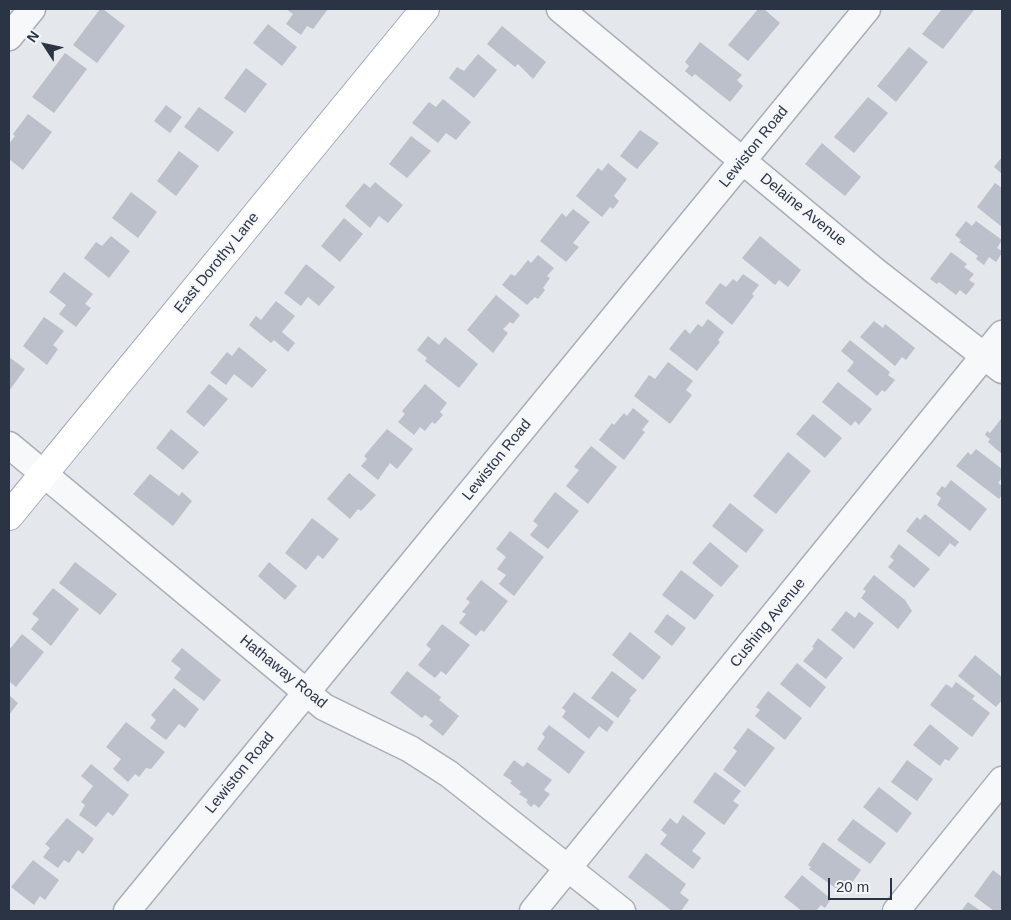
<!DOCTYPE html>
<style>
body{margin:0}
#map{position:relative;width:1011px;height:920px;overflow:hidden;background:#e4e7ec;font-family:Helvetica,sans-serif}
canvas{display:block}
.frame{position:absolute;inset:0;border:10px solid #2b3445;pointer-events:none}
.north{position:absolute;left:20px;top:20px;width:50px;height:50px;-webkit-text-stroke:4px #f4f6f9;paint-order:stroke;rotate:305deg;font-size:14px;font-weight:700;line-height:20px;text-align:center;color:#2b3445}
.north::after{content:'';display:block;margin:auto;width:18px;height:22px;background:#2b3445;clip-path:polygon(50% 0,100% 100%,50% 72%,0 100%)}
.scale{position:absolute;left:828px;top:878px;width:64px;height:22px;box-sizing:border-box;border:2px solid #2b3445;border-top:0;padding-left:6px;font-size:15px;line-height:18px;white-space:nowrap;color:#2b3445;-webkit-text-stroke:4px #f4f6f9;paint-order:stroke}
</style>
<div id="map">
<canvas width="1011" height="920"></canvas>
<div class="frame"></div>
<div class="north">N</div>
<div class="scale">20 m</div>
</div>
<script>
const ctx = document.querySelector('canvas').getContext('2d');
ctx.lineJoin = 'round';
function fill(path, color) {
  ctx.fillStyle = color;
  ctx.fill(path, 'evenodd');
}
function strokePath(path, color, width, dash) {
  ctx.strokeStyle = color;
  ctx.lineWidth = width;
  ctx.lineCap = dash ? 'butt' : 'round';
  ctx.setLineDash(dash || []);
  ctx.stroke(path);
}
function write(font, color, halo, rows, align = 'center') {
  ctx.font = font + ' Helvetica,sans-serif';
  ctx.lineWidth = 4;
  ctx.setLineDash([]);
  ctx.textBaseline = 'middle';
  ctx.strokeStyle = halo;
  ctx.fillStyle = color;
  for (const [text, x, y, turn = 0] of rows) {
    ctx.save();
    ctx.translate(x, y);
    ctx.rotate((+turn || 0) * Math.PI / 180);
    ctx.textAlign = isNaN(turn) ? turn : align;
    if (halo) ctx.strokeText(text, 0, 0);
    ctx.fillText(text, 0, 0);
    ctx.restore();
  }
}
const building = new Path2D(`
 M100,9H103L125,26L97,63L73,45Z
 M286,9H328L313,29L307,26L301,35L286,24L293,14Z
 M758,9H764L780,23L748,61L728,45Z
 M942,9L974,10L943,49L922,34Z
 M268,24L297,47L282,66L253,43Z
 M502,26L546,62L533,79L518,64L515,67L487,44Z
 M700,42L742,75L737,80L743,86L730,102L695,74L692,77L685,71L689,66L685,62Z
 M909,47L928,62L896,102L877,86Z
 M65,53L87,69L54,113L32,97Z
 M478,54L497,70L474,98L449,78L457,67L464,71Z
 M246,68L267,84L245,113L224,98Z
 M868,97L888,113L854,153L834,137Z
 M443,99L471,122L456,140L446,133L438,143L412,123L429,102L436,107Z
 M166,105L182,117L170,133L154,121Z
 M199,107L234,132L218,152L184,127Z
 M28,114L52,132L23,170L9,159V144L15,136L13,134Z
 M640,130L659,143L637,169L620,156Z
 M411,136L431,151L407,178L389,164Z
 M822,143L861,177L845,196L805,164Z
 M179,151L199,166L176,196L157,181Z
 M1002,157V174L994,167Z
 M608,163L627,179L614,196L619,201L613,209L610,207L602,217L576,196L598,168L602,171Z
 M375,182L403,205L388,223L379,216L370,228L345,206L364,183L370,188Z
 M995,183L1002,188V227L977,207Z
 M131,192L157,212L138,238L112,218Z
 M573,209L590,222L573,243L579,247L566,262L540,241L562,213L566,217Z
 M344,218L363,234L340,262L321,246Z
 M966,221L972,226L976,221L1002,240L997,248L1002,251V253L996,262L989,257L984,265L976,259L978,256L959,242L961,240L955,235Z
 M111,236L130,251L109,278L84,258L96,242L102,246Z
 M760,236L801,270L788,287L779,280L775,285L742,258Z
 M951,252L967,264L964,267L974,274L969,280L975,284L966,295L960,290L956,295L939,282L937,284L930,279Z
 M538,255L554,268L547,276L550,278L543,288L545,290L538,299L535,297L527,305L502,285L511,274L515,276L528,260L531,263Z
 M306,264L335,287L319,306L308,297L301,306L284,293Z
 M64,272L93,294L85,304L91,308L76,327L59,314L66,305L49,292Z
 M743,274L759,285L752,294L754,296L732,325L705,303L720,283L726,287L733,279L737,282Z
 M496,295L520,315L513,324L510,322L503,329L508,333L493,353L467,330Z
 M276,301L295,316L282,332L295,343L288,352L274,340L271,343L249,325L256,316L261,320Z
 M44,317L64,331L53,345L58,349L47,365L23,346Z
 M708,319L724,332L718,340L720,342L697,371L669,349L685,329L690,334L698,324L702,327Z
 M874,321L883,328L885,324L915,348L906,360L902,357L895,366L860,337Z
 M428,336L439,345L445,337L478,364L459,388L425,361L427,358L417,350Z
 M850,340L890,372L888,375L895,380L885,392L882,390L877,396L847,371L854,362L841,351Z
 M239,347L267,370L252,388L234,374L226,385L210,373L227,352L232,356Z
 M9,357L25,369L9,391Z
 M668,362L693,381L686,390L692,395L670,424L634,396L649,375L655,379Z
 M838,382L872,409L859,425L855,421L851,426L822,402Z
 M209,384L228,399L204,427L186,412Z
 M425,384L447,403L440,412L443,415L435,424L432,422L425,431L420,427L414,435L398,422L405,414L402,411Z
 M633,408L649,421L642,430L645,432L624,460L599,440L612,423L614,425L624,413L627,416Z
 M813,414L842,438L825,458L796,434Z
 M1001,419L1002,420V454L988,442L990,439L985,435L987,431L990,433Z
 M171,429L199,452L183,470L156,448Z
 M387,429L413,449L397,469L390,463L378,480L361,466L367,459L364,456Z
 M591,446L617,467L588,504L566,486L579,470L574,467Z
 M976,449L1002,469V478L998,483L1002,486V495L999,499L956,466L968,452L971,455Z
 M788,452L811,471L776,514L753,496Z
 M349,473L376,495L361,511L358,509L350,519L327,499Z
 M150,474L179,496L182,492L192,501L173,526L133,494Z
 M951,480L987,509L970,531L937,505L941,498L936,494L942,486L945,488Z
 M555,492L579,511L548,549L530,535L538,525L533,521Z
 M730,503L764,530L746,553L712,526Z
 M925,514L959,542L955,547L950,543L939,557L906,531L917,517L920,520Z
 M312,518L339,539L323,559L318,555L306,570L285,553Z
 M510,531L544,557L514,596L499,584L506,575L497,569L506,557L496,549Z
 M710,542L739,566L721,587L692,563Z
 M899,544L930,569L914,588L888,567L894,560L890,557Z
 M75,562L117,594L100,615L59,583Z
 M269,562L297,586L285,600L258,576Z
 M681,570L714,595L695,620L662,595Z
 M874,575L905,600L912,611L898,629L861,598L866,591L863,589Z
 M481,580L508,601L484,632L481,630L476,636L459,623L466,614L462,612L470,602L466,599Z
 M53,588L79,609L51,646L31,629L39,619L32,614Z
 M846,611L855,618L859,612L874,623L854,649L831,630Z
 M667,614L686,628L672,646L654,632Z
 M442,624L470,645L446,675L441,671L435,678L418,665L431,649L426,645Z
 M630,632L661,657L643,680L612,655Z
 M22,634L44,652L16,687L9,681V650Z
 M818,638L843,658L826,679L803,661L814,648L812,647Z
 M182,648L221,680L204,701L174,678L181,669L171,661Z
 M975,655L1002,677V700L996,707L958,676Z
 M797,663L826,687L810,708L780,684Z
 M407,671L441,697L439,700L459,716L443,736L429,725L433,721L425,715L422,718L390,693Z
 M612,671L637,690L629,699L631,700L618,718L591,698Z
 M956,682L975,696L972,699L990,713L972,737L930,705L946,684L952,688Z
 M174,688L199,709L185,728L179,724L166,740L150,728L156,720L151,715Z
 M768,691L802,718L785,740L755,716L760,710L756,707Z
 M574,692L614,722L607,732L599,726L589,739L562,717L566,711L562,708Z
 M9,695L18,703L9,715Z
 M126,722L165,752L151,769L146,768L139,777L135,774L128,782L113,769L121,759L106,747Z
 M930,724L959,748L949,761L945,759L940,766L913,745Z
 M549,725L585,752L569,774L537,749L545,737L542,734Z
 M748,728L775,748L745,787L723,770L737,751L733,748Z
 M514,760L523,767L527,762L552,780L544,790L550,794L539,808L534,804L531,807L526,802L528,800L519,794L521,792L510,783L512,781L503,775Z
 M907,760L933,779L917,801L891,782Z
 M91,764L129,795L113,816L108,812L96,827L79,815L85,805L81,802L93,786L81,776Z
 M715,772L741,791L733,801L739,805L724,825L693,802Z
 M879,787L912,813L897,833L863,807Z
 M683,815L706,833L692,851L701,858L693,869L660,844L667,835L661,830L670,818L677,824Z
 M67,818L94,839L83,854L78,850L69,863L64,860L58,868L43,857L50,848L45,844Z
 M853,819L886,843L870,864L837,840Z
 M823,842L861,870L844,894L809,869L811,867L808,865Z
 M646,853L686,884L680,893L689,900L681,911H672L628,877Z
 M33,860L59,880L45,900L40,896L34,905L11,887Z
 M993,870L1002,877V911H994L974,896Z
 M802,875L831,899L825,908L821,905L816,911H802L784,897Z
 M968,902L981,911H961Z`);
const minor = new Path2D(`
 M560,9L875,271L1002,370
 M9,37L32,9
 M9,445L324,707L410,749L449,774L622,911
 M127,911L867,9
 M533,911L1002,334
 M896,911L1002,780`);
const major = new Path2D(`
 M9,516L425,9`);
const streetNames = [
 ["Lewiston Road",754,147,-51],
 ["Delaine Avenue",803,210,39],
 ["East Dorothy Lane",217,263,-51],
 ["Lewiston Road",497,460,-51],
 ["Cushing Avenue",768,623,-51],
 ["Hathaway Road",283,672,39],
 ["Lewiston Road",240,773,-51]
];
fill(building, '#bbc0ca');
strokePath(minor, '#a9aeb7', 29);
strokePath(major, '#a3abb8', 30);
strokePath(minor, '#f7f8fa', 26);
strokePath(major, '#fff', 28);
write('15px', '#2b3445', '#f4f6f9', streetNames);
</script>
